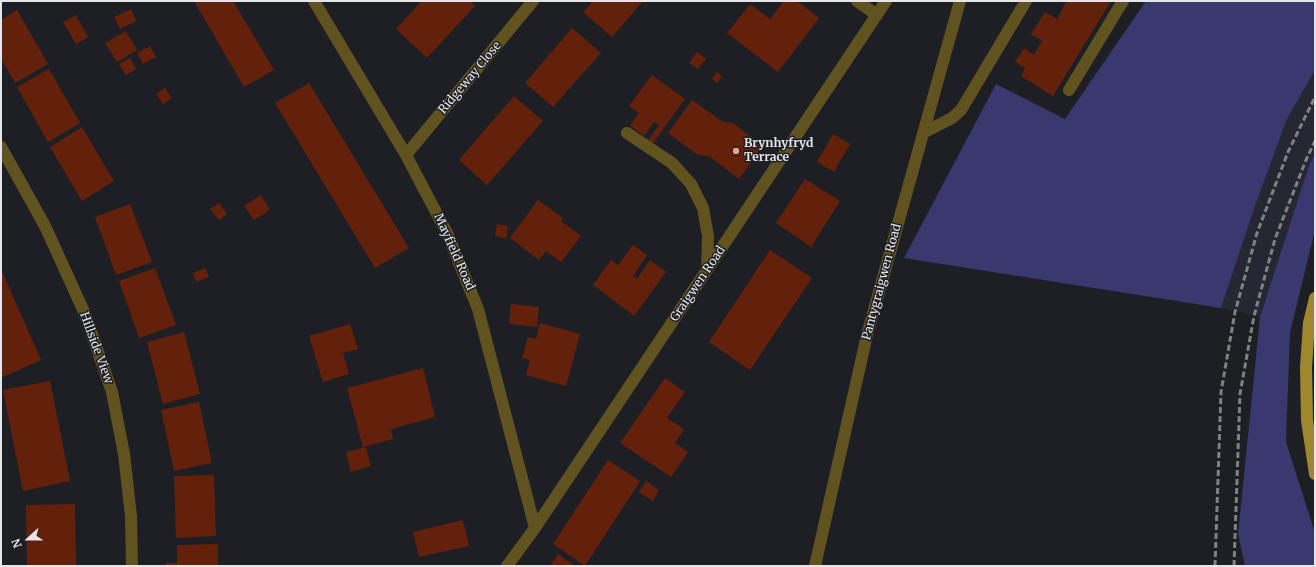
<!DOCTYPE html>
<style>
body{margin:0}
#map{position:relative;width:1316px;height:567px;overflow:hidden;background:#1e1f24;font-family:Merriweather,serif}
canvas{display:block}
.frame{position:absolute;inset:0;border:2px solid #e6e6ea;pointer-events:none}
.north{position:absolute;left:8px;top:519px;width:40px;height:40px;-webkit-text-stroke:3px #1e1f24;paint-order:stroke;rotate:249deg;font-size:11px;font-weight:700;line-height:16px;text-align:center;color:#e6e6ea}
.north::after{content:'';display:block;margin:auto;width:14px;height:18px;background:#e6e6ea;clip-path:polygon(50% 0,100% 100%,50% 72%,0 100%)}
</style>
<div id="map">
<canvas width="1316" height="567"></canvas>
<div class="frame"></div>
<div class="north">N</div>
</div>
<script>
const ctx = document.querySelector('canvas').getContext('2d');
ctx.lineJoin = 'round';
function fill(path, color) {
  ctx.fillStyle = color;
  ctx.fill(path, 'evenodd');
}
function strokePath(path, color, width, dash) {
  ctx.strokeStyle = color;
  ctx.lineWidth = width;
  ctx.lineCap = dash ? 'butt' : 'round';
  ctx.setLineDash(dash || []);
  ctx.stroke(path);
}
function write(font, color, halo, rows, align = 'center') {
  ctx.font = font + ' Merriweather,serif';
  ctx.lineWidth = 3;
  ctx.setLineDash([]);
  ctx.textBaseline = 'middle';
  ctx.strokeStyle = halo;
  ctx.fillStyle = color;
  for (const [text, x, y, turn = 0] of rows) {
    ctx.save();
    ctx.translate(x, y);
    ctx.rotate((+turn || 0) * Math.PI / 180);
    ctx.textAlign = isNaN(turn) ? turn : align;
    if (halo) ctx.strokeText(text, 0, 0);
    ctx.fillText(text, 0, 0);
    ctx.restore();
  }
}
const built = new Path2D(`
 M1315,70V154L1309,165L1260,317L1221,308L1255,206L1287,119Z`);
const green = new Path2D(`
 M1146,1H1315V70L1287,119L1255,206L1221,308L904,258L996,84L1065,119Z
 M1315,154V230L1290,333L1286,442L1315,533V566H1245L1238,534L1260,317L1309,165Z`);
const building = new Path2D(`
 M194,1H233L274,70L244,87Z
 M422,1H470L475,6L427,58L396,29Z
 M593,1H643L612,37L583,12Z
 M784,1H797L819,18L778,72L727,33L750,4L770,19Z
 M1064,1H1111L1053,96L1021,76L1025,68L1015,62L1024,48L1034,55L1042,41L1031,34L1045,12L1057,19L1066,2Z
 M131,9L136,21L120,29L114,17Z
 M17,10L48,64L15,83L1,58V20Z
 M76,15L88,37L76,44L63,22Z
 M572,28L601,53L553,107L525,83Z
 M126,31L137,50L117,62L105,43Z
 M150,46L156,57L143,64L137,53Z
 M697,52L706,59L698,69L689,63Z
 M130,58L136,69L126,75L119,64Z
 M49,69L80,123L48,142L17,87Z
 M717,72L722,77L717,83L712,79Z
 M652,75L685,99L653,143L648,140L659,125L654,122L644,136L630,126L639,113L629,106Z
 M309,83L409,248L375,268L275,103Z
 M165,88L172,98L163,104L156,94Z
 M514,96L543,121L487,185L459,160Z
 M692,100L723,122L733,123L763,146L739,179L709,156L698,155L668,133Z
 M82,127L114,181L82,201L50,147Z
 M833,134L850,144L834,172L817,162Z
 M805,179L840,201L811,247L776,223Z
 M261,195L270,210L254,220L244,206Z
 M538,200L563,218L561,221L581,236L561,262L546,251L539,260L510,238Z
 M219,203L227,214L219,220L210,209Z
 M130,204L152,262L116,275L95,217Z
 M497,224L508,226L506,238L495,236Z
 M633,245L647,255L633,276L637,279L650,260L666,272L634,316L593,285L611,260L618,265Z
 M770,250L812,278L750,370L709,342Z
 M155,268L176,325L139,338L119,281Z
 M205,268L209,277L196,282L193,273Z
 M1,269L41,360L1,378Z
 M511,304L539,307L537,327L509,324Z
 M540,323L580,334L566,386L526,375L530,360L522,358L528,337L536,339Z
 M350,324L358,349L343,353L349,374L323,382L309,336Z
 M184,332L200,394L163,404L147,342Z
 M423,368L435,417L391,429L393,439L363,447L347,388Z
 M665,378L685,392L667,418L684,429L675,443L688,452L671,477L620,443Z
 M50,381L70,481L23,491L3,390Z
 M199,402L212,463L174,471L161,410Z
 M366,447L371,466L351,472L346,452Z
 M608,460L640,481L585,566L553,544Z
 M214,475L216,536L176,538L174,476Z
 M646,481L659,490L653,501L639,492Z
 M75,504L76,566H27L26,505Z
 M463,520L469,546L419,557L413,532Z
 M218,544V566H166V563H177V545Z
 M558,554L575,566H550Z`);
const minor = new Path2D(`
 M314,1L406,155L447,233L478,309L535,528
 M857,1L877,15
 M1069,90L1123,1
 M627,133L672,163L691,184L703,208L708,236L707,270
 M923,133L952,118L961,110L1026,1
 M1,147L45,226L85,314L112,392L124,454L131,516L132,566
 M406,155L533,1
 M507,566L535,528L886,1
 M815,566L867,335L960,1`);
const major = new Path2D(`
 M1315,298L1309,323L1306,367L1307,420L1315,474`);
const rail = new Path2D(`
 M1215,566L1221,392L1235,312L1257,233L1288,152L1315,97
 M1234,566L1240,394L1254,316L1275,239L1306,160L1315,141`);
const markers = [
 [736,151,4,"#f39f84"]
];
const streetNames = [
 ["Ridgeway Close",470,78,-50],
 ["Mayfield Road",454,252,66],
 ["Pantygraigwen Road",882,282,-75],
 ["Graigwen Road",698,284,-56],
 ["Hillside View",96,348,70]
];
const poiNames = [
 ["Brynhyfryd",744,144],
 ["Terrace",744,158]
];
fill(built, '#262732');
fill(green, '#39386f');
fill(building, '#63210c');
strokePath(minor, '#61531f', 12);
strokePath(major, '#9f872e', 12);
strokePath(rail, '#808085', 3, [6, 3]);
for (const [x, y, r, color] of markers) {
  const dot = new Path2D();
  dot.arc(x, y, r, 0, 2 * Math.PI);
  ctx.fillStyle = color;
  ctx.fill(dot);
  strokePath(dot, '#1e1f24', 1.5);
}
write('12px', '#e6e6ea', '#1e1f24', streetNames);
write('bold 12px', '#e6e6ea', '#1e1f24', poiNames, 'left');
</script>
